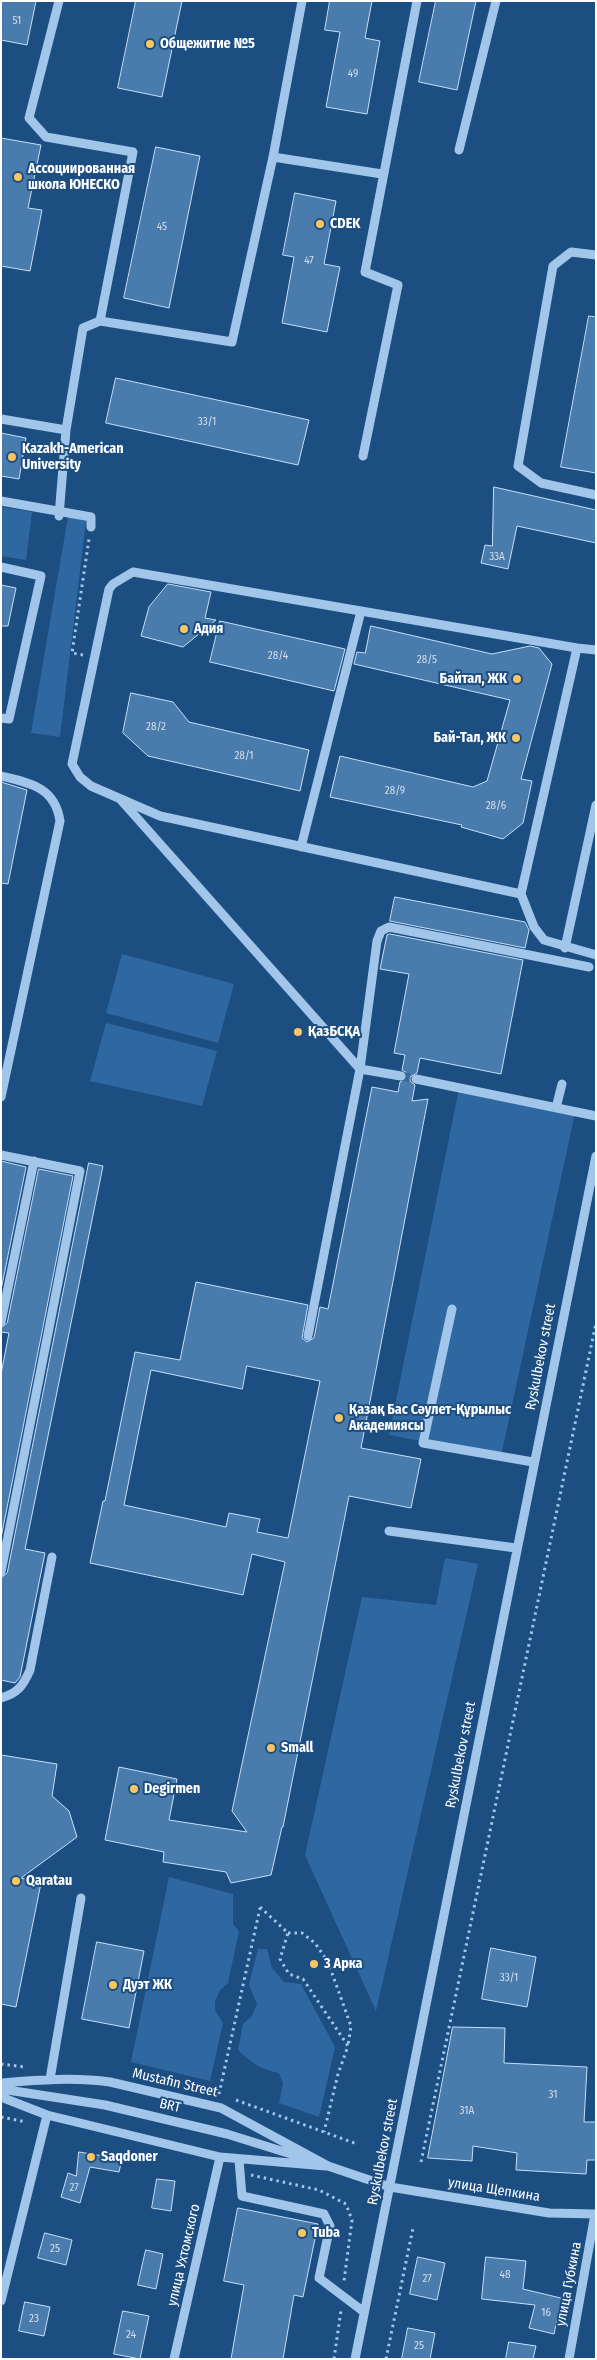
<!DOCTYPE html>
<meta charset="utf-8">
<style>
body{margin:0}
#map{position:relative;width:597px;height:2360px;overflow:hidden;background:#1c4e82;font-family:"Fira Sans Condensed",sans-serif}
canvas{display:block}
.frame{position:absolute;inset:0;border:2px solid #fff;pointer-events:none}
</style>
<div id="map">
<canvas width="597" height="2360"></canvas>
<div class="frame"></div>
</div>
<script>
const ctx = document.querySelector('canvas').getContext('2d');
ctx.lineJoin = 'round';
function fill(path, color) {
  ctx.fillStyle = color;
  ctx.fill(path, 'evenodd');
}
function strokePath(path, color, width, dash) {
  ctx.strokeStyle = color;
  ctx.lineWidth = width;
  ctx.lineCap = dash ? 'butt' : 'round';
  ctx.setLineDash(dash || []);
  ctx.stroke(path);
}
function write(font, color, halo, rows, align = 'center') {
  ctx.font = font + ' "Fira Sans Condensed",sans-serif';
  ctx.lineWidth = 4;
  ctx.setLineDash([]);
  ctx.textBaseline = 'middle';
  ctx.strokeStyle = halo;
  ctx.fillStyle = color;
  for (const [text, x, y, turn = 0] of rows) {
    ctx.save();
    ctx.translate(x, y);
    ctx.rotate((+turn || 0) * Math.PI / 180);
    ctx.textAlign = isNaN(turn) ? turn : align;
    if (halo) ctx.strokeText(text, 0, 0);
    ctx.fillText(text, 0, 0);
    ctx.restore();
  }
}
const green = new Path2D(`
 M1,507L32,512L26,560L1,556Z
 M68,517L86,521L60,737L31,733Z
 M122,954L234,984L218,1043L106,1013Z
 M106,1023L217,1051L202,1106L90,1081Z
 M459,1089L575,1113L501,1456L389,1435Z
 M445,1558L478,1564L376,2011L305,1855L362,1597L436,1605Z
 M169,1877L233,1894V1924L239,1931L228,1983L220,1990L215,2002V2010L223,2023L210,2081L131,2062Z
 M258,1949H267L272,1968L284,1982L301,1984L335,2047L319,2117L279,2103L283,2084L279,2073C262,2070 250,2062 238,2050L243,2024L252,2016L257,2004L249,1985Z`);
const building = new Path2D(`
 M1,1H36L27,45L1,40Z
 M136,1H182L162,97L118,88Z
 M330,1H372L365,38L380,41L367,114L326,107L340,32L325,30Z
 M436,1H476L457,90L419,82Z
 M1,138L41,145L28,208L42,210L30,271L1,266Z
 M156,147L200,156L169,308L124,298Z
 M295,193L336,201L324,264L340,267L327,332L282,323L294,257L283,255Z
 M589,316L596,317V473L561,467Z
 M116,378L309,420L298,465L106,423Z
 M1,433L26,438L19,479L1,476Z
 M494,487L596,510V543L517,526L508,569L481,563L485,545L492,546Z
 M168,584L211,592L205,618L216,620L183,647L141,636L149,607Z
 M1,585L16,588L8,626H1Z
 M220,621L345,649L334,691L210,662Z
 M371,626L492,654L530,646L539,648L552,664L521,779L532,781L523,823L503,839L461,827L462,825L330,797L340,756L473,787L487,781L510,700L354,664L357,652L365,653Z
 M131,693L173,702L189,722L309,750L300,791L148,756L123,733Z
 M1,782L27,790L8,884L1,883Z
 M395,897L525,922L529,930L525,948L390,921Z
 M390,934L523,960L501,1074L420,1058L417,1073L410,1077V1081L415,1085L412,1101L428,1099L361,1448L421,1459L411,1508L349,1496L283,1827H282L271,1875L231,1883L226,1872L163,1862L164,1852L105,1840L119,1767L177,1779L169,1820L247,1832L232,1811L285,1562L252,1554L243,1595L90,1563L103,1501H105L135,1352L180,1360L196,1282L308,1305L302,1338L307,1342L314,1338L320,1307L328,1309L372,1087L398,1092L400,1082L407,1078V1073L402,1070L405,1055L394,1053L409,974L380,969L387,935ZM247,1366L320,1381L288,1538L257,1532L260,1519L229,1513L226,1527L124,1505L151,1370L242,1389Z
 M1,1161L26,1167L1,1290Z
 M89,1163L103,1166L25,1549L45,1553L20,1677L15,1683L1,1680V1578L7,1573Z
 M39,1169L73,1176L1,1538V1374L9,1333L1,1332V1328L7,1323Z
 M1,1755L57,1764L52,1796L69,1811L77,1837L21,1878L41,1883L16,2007L1,2004Z
 M97,1942L144,1951L129,2028L82,2019Z
 M491,1948L536,1957L527,2007L482,1999Z
 M453,2027L505,2028L504,2063L587,2067L584,2122H596V2160H587L586,2174L516,2170L517,2153L473,2146L472,2161L428,2158Z
 M79,2152L122,2159L119,2172L90,2167L80,2203L61,2197L68,2173L76,2176Z
 M157,2179L175,2181L171,2211L152,2208Z
 M238,2208L318,2224L303,2297L294,2295L283,2359H231L244,2285L224,2281Z
 M45,2233L72,2240L66,2265L38,2258Z
 M146,2250L163,2254L156,2289L138,2285Z
 M418,2257L445,2263L437,2300L410,2294Z
 M486,2257L526,2261L523,2289L565,2299L563,2308L560,2307L554,2334L529,2328L535,2305L482,2299Z
 M25,2302L50,2307L44,2336L19,2331Z
 M123,2311L149,2316L140,2359L114,2354Z
 M408,2328L435,2333L430,2359H402Z
 M509,2342L536,2346L533,2359H506Z`);
const minorTunnel = new Path2D(`
 M401,1076L416,1079`);
const path = new Path2D(`
 M83,655L72,653L89,539
 M260,1907L288,1933L280,1959L289,1974L303,1979L348,2046L338,2074L324,2132
 M288,1933H302L315,1943L328,1962L351,2026L348,2046
 M1,2064L25,2067
 M219,2094L260,1908
 M236,2100L357,2144
 M1,2117L26,2122
 M421,2162L596,1323
 M251,2175L319,2190L346,2204L352,2220L344,2281
 M334,2359L341,2310
 M386,2359L413,2228`);
const minor = new Path2D(`
 M59,1L29,118L46,137L133,152L100,321L232,342L273,157L302,1
 M459,150L496,1
 M273,157L382,174
 M596,255L571,252L553,266L518,466L541,483L596,495
 M1,419L66,430
 M363,456L398,285L365,272L417,1
 M1,501L91,517V527
 M59,516L66,430L83,328L100,321
 M1,567L41,576L9,719L1,718
 M577,648L133,572L113,584L109,589L72,764L80,777L91,786L160,816L521,894L577,648L596,650
 M1,776C30,783 55,787 60,821L1,1097
 M121,800L360,1069
 M301,847L361,611
 M521,894L534,927L544,940L596,955
 M565,948L596,805
 M360,1069L377,941L381,931L389,927L589,967
 M416,1079L596,1116
 M556,1108L562,1084
 M1,1155L80,1171L1,1572
 M452,1309L423,1443L533,1462
 M1,1322L34,1161
 M308,1336L360,1069L401,1076
 M389,1531L516,1548
 M1,1698C18,1693 23,1686 30,1670L52,1557
 M50,2079L81,1898
 M1,2083C38,2080 74,2077 110,2082L221,2108L328,2166L390,2187L549,2213L596,2214
 M1,2089L105,2105L227,2134L307,2159
 M1,2097L47,2115L220,2157L326,2166
 M239,2160L242,2196L324,2214L330,2226L319,2278L364,2312
 M1,2301L47,2115
 M174,2359L220,2157
 M355,2359L596,1156
 M569,2359L595,2214`);
const markers = [
 [150,44,5,"#fbc65f"],
 [18,177,5,"#fbc65f"],
 [320,224,5,"#fbc65f"],
 [12,457,5,"#fbc65f"],
 [184,629,5,"#fbc65f"],
 [517,679,5,"#fbc65f"],
 [516,738,5,"#fbc65f"],
 [298,1032,5,"#fbc65f"],
 [339,1418,5,"#fbc65f"],
 [271,1748,5,"#fbc65f"],
 [134,1789,5,"#fbc65f"],
 [16,1881,5,"#fbc65f"],
 [314,1964,5,"#fbc65f"],
 [113,1985,5,"#fbc65f"],
 [91,2157,5,"#fbc65f"],
 [302,2233,5,"#fbc65f"]
];
const numberNames = [
 ["51",17,21],
 ["49",353,74],
 ["45",162,227],
 ["47",309,261],
 ["33/1",207,422],
 ["33А",497,557],
 ["28/4",278,656],
 ["28/5",427,660],
 ["28/2",156,727],
 ["28/1",244,756],
 ["28/9",395,791],
 ["28/6",496,806],
 ["33/1",509,1978],
 ["31",553,2095],
 ["31А",467,2111],
 ["27",74,2188],
 ["25",55,2249],
 ["48",505,2275],
 ["27",427,2279],
 ["16",546,2313],
 ["23",34,2319],
 ["24",131,2335],
 ["25",419,2346]
];
const poiNames = [
 ["Общежитие №5",160,44],
 ["Ассоциированная",28,169],
 ["школа ЮНЕСКО",28,185],
 ["CDEK",330,224],
 ["Kazakh-American",22,449],
 ["University",22,465],
 ["Адия",194,629],
 ["Байтал, ЖК",507,679,"right"],
 ["Бай-Тал, ЖК",506,738,"right"],
 ["ҚазБСҚА",308,1032],
 ["Қазақ Бас Сәулет-Құрылыс",349,1410],
 ["Академиясы",349,1426],
 ["Small",281,1748],
 ["Degirmen",144,1789],
 ["Qaratau",26,1881],
 ["3 Арка",324,1964],
 ["Дуэт ЖК",123,1985],
 ["Saqdoner",101,2157],
 ["Tuba",312,2233]
];
const streetNames = [
 ["Ryskulbekov street",541,1357,-79],
 ["Ryskulbekov street",461,1755,-79],
 ["Mustafin Street",175,2083,13],
 ["BRT",170,2106,13],
 ["Ryskulbekov street",383,2152,-79],
 ["улица Щепкина",494,2190,9],
 ["улица Ухтомского",184,2255,-77],
 ["улица Губкина",569,2284,-79]
];
fill(green, '#2f68a1');
fill(building, '#497bad');
strokePath(building, '#c6dff8', 1);
strokePath(minorTunnel, '#3e6995', 9, [9, 4.5]);
strokePath(path, '#a1c6ea', 3, [2.5, 4]);
strokePath(minor, '#a1c6ea', 9);
for (const [x, y, r, color] of markers) {
  const dot = new Path2D();
  dot.arc(x, y, r, 0, 2 * Math.PI);
  ctx.fillStyle = color;
  ctx.fill(dot);
  strokePath(dot, '#1c4e82', 2);
}
write('11px', '#d2deea', null, numberNames);
write('bold 14px', '#fff', '#1c4e82', poiNames, 'left');
write('14px', '#fff', '#1c4e82', streetNames);
</script>
